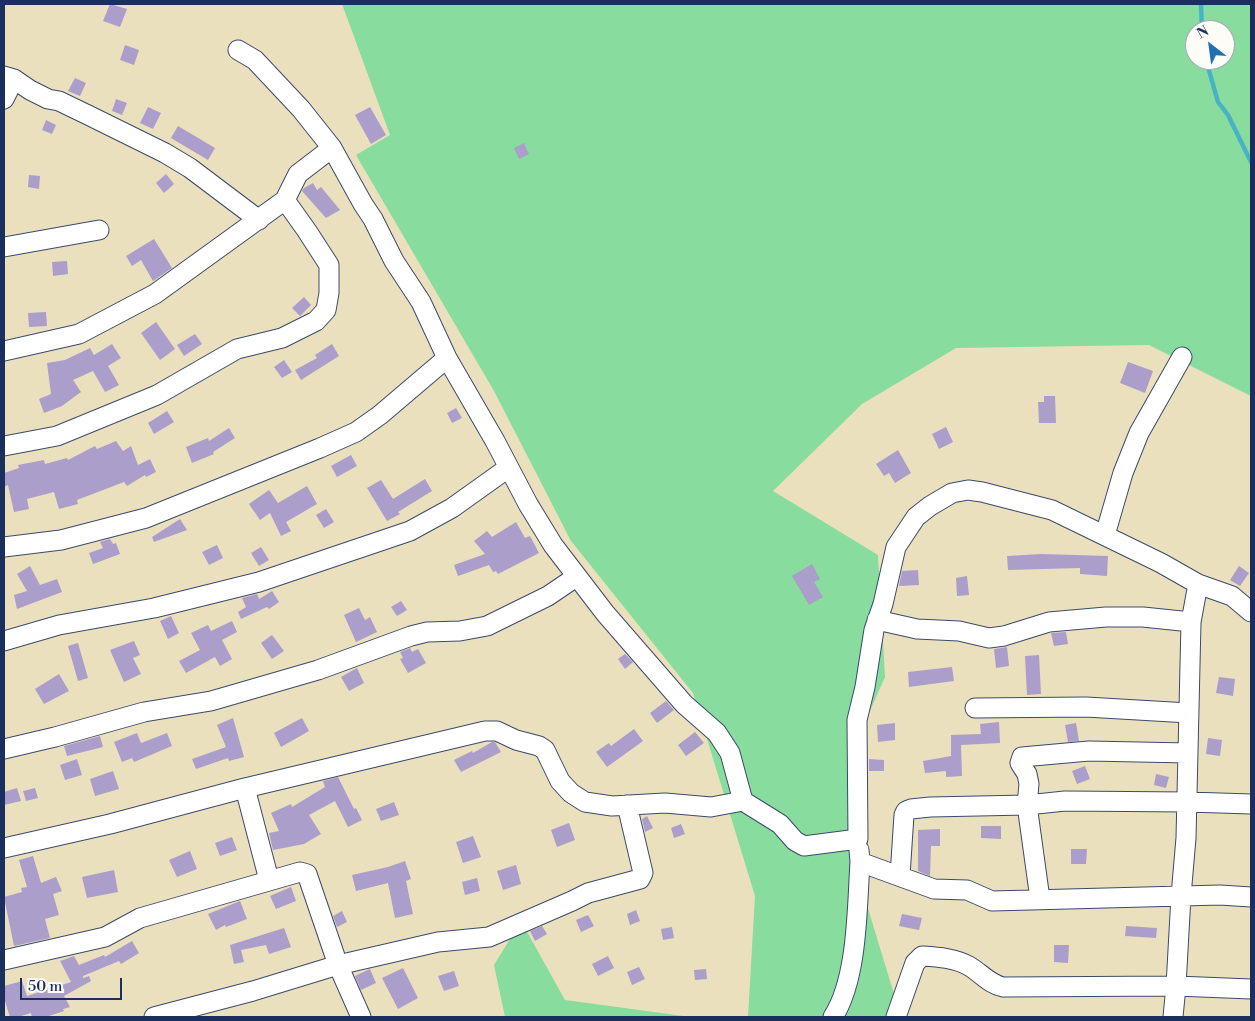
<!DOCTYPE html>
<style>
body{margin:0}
#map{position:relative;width:1255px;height:1021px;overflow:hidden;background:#eae0bd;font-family:"Libre Bodoni",serif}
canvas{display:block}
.frame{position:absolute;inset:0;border:5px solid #1b2f5e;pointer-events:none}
.north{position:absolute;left:1185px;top:20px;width:50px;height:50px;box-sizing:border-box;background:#fdfcf7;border:1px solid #a3aaba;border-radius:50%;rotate:330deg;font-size:14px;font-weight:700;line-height:20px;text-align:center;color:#1b2f5e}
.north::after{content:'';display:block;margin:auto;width:18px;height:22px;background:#1f6fb2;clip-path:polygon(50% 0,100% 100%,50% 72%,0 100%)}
.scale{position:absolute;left:20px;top:978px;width:102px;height:22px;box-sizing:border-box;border:2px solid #1b2f5e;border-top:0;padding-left:6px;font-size:15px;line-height:18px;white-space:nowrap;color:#1b2f5e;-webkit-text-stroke:4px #fdfcf7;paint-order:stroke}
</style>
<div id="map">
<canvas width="1255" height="1021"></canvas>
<div class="frame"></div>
<div class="north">N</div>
<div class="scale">50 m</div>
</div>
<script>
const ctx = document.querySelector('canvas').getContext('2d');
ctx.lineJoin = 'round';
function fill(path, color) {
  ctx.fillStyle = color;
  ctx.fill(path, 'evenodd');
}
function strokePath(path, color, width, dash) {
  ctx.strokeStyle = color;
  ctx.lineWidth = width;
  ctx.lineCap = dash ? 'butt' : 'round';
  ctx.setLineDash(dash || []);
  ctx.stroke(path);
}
const green = new Path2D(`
 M342,4H1251V396L1149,345L956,348L862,404L773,491L878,555L885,677L851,754L852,856L901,1017H748L755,896L693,693L571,541L494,391L356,155L390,135ZM1195,30H1225V60H1195Z
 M521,921L565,1000L691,1017H505L494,965Z`);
const stream = new Path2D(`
 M1201,4L1202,30
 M1206,60L1218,102L1228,115L1251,162`);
const building = new Path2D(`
 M110,4L127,9L120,27L103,21Z
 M125,45L139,50L134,65L120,60Z
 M75,78L86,83L80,96L68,91Z
 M116,99L127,103L122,115L112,111Z
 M148,107L161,113L153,129L140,123Z
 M370,107L386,135L371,144L355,115Z
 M46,120L56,125L52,134L42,130Z
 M178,126L215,148L208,160L171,138Z
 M524,143L529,154L519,159L514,148Z
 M166,174L174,184L164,193L156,183Z
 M29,175L40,176L39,189L28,187Z
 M313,183L317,190L321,187L340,210L326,218L302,191L304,188Z
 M154,239L172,268L153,281L141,260L132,266L126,256Z
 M67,261L68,274L53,276L52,262Z
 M304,297L311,305L300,316L292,308Z
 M46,312L47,326L29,327L28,313Z
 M156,322L175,349L160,360L141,333Z
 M195,334L202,344L184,356L177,345Z
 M112,344L121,358L108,366L119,385L105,392L93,371L73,380L81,392L62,406L44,413L39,399L51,394L47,363L65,360L90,348L94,355Z
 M332,344L339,356L301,380L295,370L317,358L315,355Z
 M284,360L292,372L282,378L274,367Z
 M1128,362L1153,371L1145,393L1120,383Z
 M1044,396H1055L1056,423H1039L1038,402H1044Z
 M456,408L462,418L452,423L447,413Z
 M167,411L174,422L154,434L148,423Z
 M946,427L953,442L939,449L932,434Z
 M229,428L235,438L213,452L214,454L192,463L186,447L208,438L209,441Z
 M116,441L123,451L131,446L138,465L150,459L156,472L146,477L145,475L127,486L124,482L77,500L78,504L59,509L54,492L27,499L29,509L14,512L8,485L4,487V473L19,468L18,465L44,460L45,464L67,458L68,460L95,446L97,449Z
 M898,450L911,473L895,483L889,473L884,476L876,464Z
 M351,455L357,466L337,477L331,466Z
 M425,479L432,491L398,512L400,514L387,521L367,488L381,480L393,499Z
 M307,486L317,504L286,522L291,531L281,536L270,513L260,520L249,504L269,490L278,503Z
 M326,509L334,522L324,528L316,515Z
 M180,519L187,530L154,542L152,537Z
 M516,522L525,538L530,536L539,553L498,574L496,571L493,572L489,565L458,576L454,565L485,554L474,541L487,531L492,537Z
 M110,539L113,544L116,543L120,554L93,564L89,553L103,548L100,542Z
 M217,545L223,558L209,565L202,552Z
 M261,547L269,560L259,566L251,553Z
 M1041,554L1108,556L1107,576L1080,574V568L1008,570L1007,556Z
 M812,564L820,579L814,582L823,597L809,605L792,576Z
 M30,566L40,585L57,579L62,592L17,609L14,595L27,591L17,574Z
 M1239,566L1249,573L1240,586L1230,580Z
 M918,570L919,585L899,586L902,571Z
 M967,576L969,595L957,596L956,578Z
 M272,591L279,602L269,609L267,607L241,619L238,612L246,607L242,598L257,594L259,599Z
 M401,601L407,610L397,616L391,607Z
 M359,608L365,620L370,617L377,632L356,642L344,615Z
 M171,616L179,633L168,639L160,621Z
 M232,621L237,632L222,640L232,659L220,666L215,657L186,673L179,661L200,650L191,633L208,625L211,631Z
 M1066,632L1068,644L1054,646L1051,633Z
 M272,635L284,651L272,659L261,643Z
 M134,641L140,655L133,658L141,674L124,682L110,650Z
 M78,643L88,678L78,681L68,646Z
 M1007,647L1009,666L996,668L994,649Z
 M410,648L412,652L418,649L426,663L408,673L400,659L403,658L400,652Z
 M625,654L633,662L625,669L618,659Z
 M1039,655L1041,694L1027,695L1025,656Z
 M952,667L954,681L909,687L908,672Z
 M357,668L364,683L349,691L341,677Z
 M59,674L69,691L44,704L35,689Z
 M1219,677L1235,679L1233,696L1216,693Z
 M666,701L674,710L657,723L650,713Z
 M233,718L244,757L229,761L228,758L196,769L192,759L226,747L217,725Z
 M302,718L309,731L281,747L274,733Z
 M999,722L1000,743L961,745L962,776L946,777V771L925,773L923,761L951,756V735L981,734L980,724Z
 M895,723V740L878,742L877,725Z
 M1076,723L1079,741L1068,742L1065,725Z
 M634,729L643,741L607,767L596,752L609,743L611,746Z
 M695,732L704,743L686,756L678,745Z
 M137,733L141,743L167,733L172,746L134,762L132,758L122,762L114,742Z
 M100,736L103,747L67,756L64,746Z
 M1208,738L1222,740L1220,756L1206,754Z
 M492,742H495L501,752L461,772L454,760L472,751L473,753Z
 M77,759L82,775L65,780L60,765Z
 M869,759L884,760V771H869Z
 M1085,766L1090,779L1077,784L1072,771Z
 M113,771L119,789L95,796L90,779Z
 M1156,774L1169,777L1166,788L1154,785Z
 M338,777L354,809L356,808L362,820L348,827L335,801L309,815L321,834L304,844L273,850L269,833L279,831L271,813L291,804L292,807L325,787L323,781Z
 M17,788L21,801L4,805V792Z
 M35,788L38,798L26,801L23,791Z
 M394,802L399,815L381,821L376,809Z
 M647,816L653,828L645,832L642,819Z
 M569,823L575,840L557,847L551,830Z
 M681,824L685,834L674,838L671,828Z
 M981,826H1001V839L981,838Z
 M940,829V846H931L930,876L918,871V830Z
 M473,836L481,857L463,863L456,842Z
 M232,837L237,850L220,856L215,843Z
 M1071,849H1087L1086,864H1071Z
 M190,851L197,869L177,877L169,860Z
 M33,856L41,883L56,877L62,891L53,894L59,915L45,919L50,938L14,946L4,897L22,892L21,888L27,887L19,860Z
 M405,861L411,879L406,881L413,914L395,918L388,883L356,891L352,875L388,867Z
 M516,865L521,884L503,890L497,871Z
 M114,870L118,892L87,898L82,877Z
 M477,878L480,891L465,895L462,882Z
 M291,887L296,901L276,909L270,896Z
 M240,901L247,919L226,927L225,925L216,930L208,914Z
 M636,910L640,921L630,925L627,914Z
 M342,911L347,922L337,927L333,916Z
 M902,914L922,918L919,930L899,926Z
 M588,915L594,926L581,932L576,920Z
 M542,926L547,934L535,941L530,931Z
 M1126,926L1157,928L1156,938L1125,936Z
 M672,927L674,938L663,940L661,929Z
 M284,928L291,947L269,954L266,945L241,950L244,962L234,964L230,945Z
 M132,941L139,953L121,964L119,961L83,976V978L89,976L91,981L64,996L70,1007L63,1009L64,1011L46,1017H32L31,1013L18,1017H10L4,998V986L22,981L27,996L71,982L60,961L74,956L79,965L104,955L105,957Z
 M1054,945H1069L1068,963L1054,962Z
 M608,956L614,968L598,976L592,964Z
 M639,967L645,979L632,985L627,972Z
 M403,968L418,998L398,1009L382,978Z
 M370,969L376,983L361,990L355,976Z
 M706,969L707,979L695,980L694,970Z
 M454,971L459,986L444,991L438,976Z`);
const minor = new Path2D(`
 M238,50L255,60L301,109L332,148L363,204L373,219L394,261L421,302L447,358L495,441L528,504L553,545L605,613L684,704L717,733L730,753L743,801
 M4,76L14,79L30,90L48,99L59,101L88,115L165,153L190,168L259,220
 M4,99L14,79
 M4,247L99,230
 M4,351L79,334L155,294L285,200L298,174L332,148
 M4,446L57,436L157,395L237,349L282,338L316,321L326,310L329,293V265L307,231L285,200
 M1105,535L1123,473L1139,433L1182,357
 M4,547L61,540L146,518L320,448L356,432L380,415L447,358
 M877,620L917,629L959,631L989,638L1004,636L1049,622L1106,617H1143L1191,622
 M4,641L59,625L154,608L259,582L410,531L452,508L508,468
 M975,708L1086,707L1189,713
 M4,749L55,737L144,712L211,701L318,670L411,636L427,632L460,631L487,626L548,596L576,577
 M245,788L269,880
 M4,848L110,824L245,788L485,731H497L516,740L539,746L545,750L560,781L571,793L585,802L612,806L665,803L711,807L743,801L780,824L795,841L804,846L858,839L857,720L865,687L874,630L883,604L896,547L916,517L930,506L952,493L968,490L982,492L1052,510L1161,563L1198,584L1232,596L1251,612
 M860,862L934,889L967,890L992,901L1220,895L1251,897
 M900,876L904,815L906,811L911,809L930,807L1027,805L1065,801L1188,802L1251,804
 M1040,899L1027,805L1029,784L1027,774L1020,763L1022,757L1089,751L1188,753
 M4,960L105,937L140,918L300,872L307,874L338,965L361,1017
 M154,1017L253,991L338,965L438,942L489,937L572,901L588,893L640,879L643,873L627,805
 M833,1017C858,978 857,907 860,862L859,850
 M896,1017L915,963L922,956C937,957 955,958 969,966C981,973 989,984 1003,987L1176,986L1251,989
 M1173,1017L1176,986L1181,896L1186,838L1191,622L1198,584`);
fill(green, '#88dc9e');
strokePath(stream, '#48b3c5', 4.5);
fill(building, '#ab9ecb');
strokePath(minor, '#3a4a6c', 21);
strokePath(minor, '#fff', 19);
</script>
